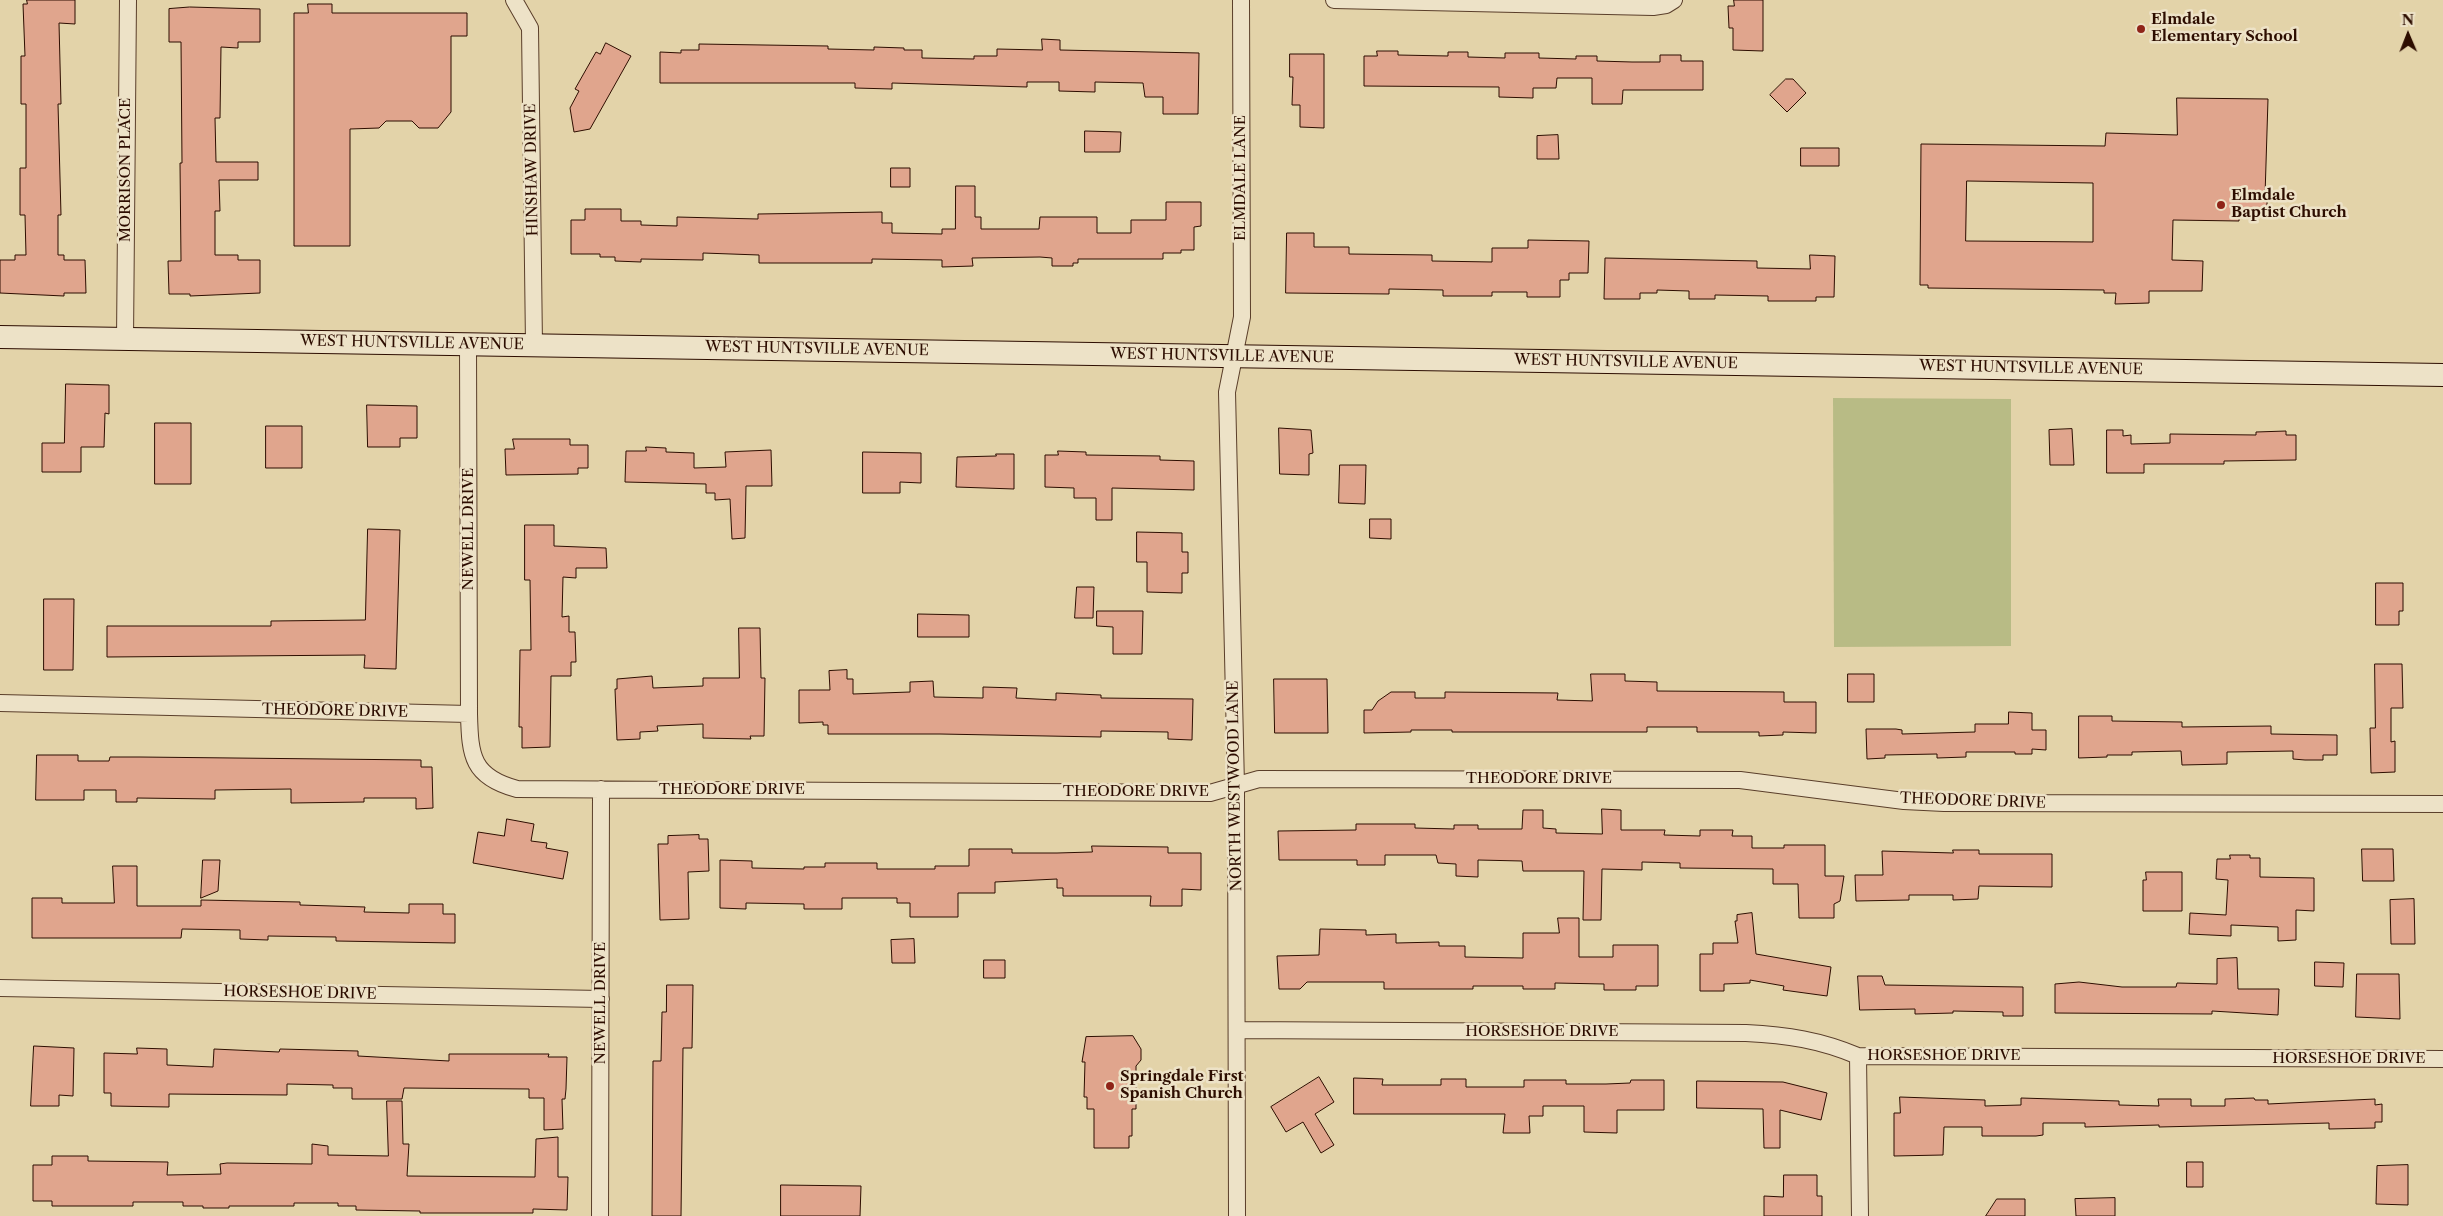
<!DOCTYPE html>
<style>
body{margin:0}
#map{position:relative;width:2443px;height:1216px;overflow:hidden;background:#e3d3a9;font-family:"Libre Caslon Text",serif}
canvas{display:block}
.north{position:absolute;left:2383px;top:10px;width:50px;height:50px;-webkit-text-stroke:4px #ede2c7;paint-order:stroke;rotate:359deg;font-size:14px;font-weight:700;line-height:20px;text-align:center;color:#2d0d00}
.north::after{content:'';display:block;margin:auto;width:18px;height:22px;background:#2d0d00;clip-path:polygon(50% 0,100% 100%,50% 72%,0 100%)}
</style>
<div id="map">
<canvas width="2443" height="1216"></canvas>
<div class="north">N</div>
</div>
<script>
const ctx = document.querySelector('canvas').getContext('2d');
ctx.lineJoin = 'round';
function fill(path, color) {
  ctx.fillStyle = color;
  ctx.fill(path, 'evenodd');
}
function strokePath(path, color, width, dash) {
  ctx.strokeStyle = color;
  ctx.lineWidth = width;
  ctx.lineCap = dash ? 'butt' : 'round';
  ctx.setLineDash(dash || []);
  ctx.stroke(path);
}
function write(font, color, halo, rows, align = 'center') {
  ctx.font = font + ' "Libre Caslon Text",serif';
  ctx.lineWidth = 5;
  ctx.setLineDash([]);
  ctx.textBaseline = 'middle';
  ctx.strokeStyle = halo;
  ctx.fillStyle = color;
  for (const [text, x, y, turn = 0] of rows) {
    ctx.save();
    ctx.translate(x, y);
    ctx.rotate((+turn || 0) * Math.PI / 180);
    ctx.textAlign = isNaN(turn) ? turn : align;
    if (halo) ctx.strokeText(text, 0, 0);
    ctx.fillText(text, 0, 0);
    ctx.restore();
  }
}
const green = new Path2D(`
 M1833,398L2011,399V646L1834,647Z`);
const building = new Path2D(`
 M27,0H75V24L59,23L61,104H58L61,215H58V255H64V260H85L86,293H64V296L0,293V260H15V255H26L25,215H20V168H26V104H21V56H25L23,4H27Z
 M1734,0H1763V51L1733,50V28H1729L1728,6H1734Z
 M308,4H332V13H467V36H451V112L438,128H419L412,121H386L379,128L350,129V246H294V13H308Z
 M190,7L260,9V42H238V48L221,47L220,118H215L216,162H258V180H219L220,211H215V255H238V260H260V293L190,296V294H169L168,261H181L180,163H182L181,42H169V9Z
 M1042,39L1060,40V50L1199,53L1198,114H1163V97H1145L1143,83L1095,82V92L1059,91V82H1027V87L892,83V89L855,88V83H660V52L681,53V50H699V44L828,46V49L874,50V47L904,48V50H922V58L974,59V56H997V49L1042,50Z
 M606,43L631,56L590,129L574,132L570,108L579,91L575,89L596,52L600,54Z
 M1377,51H1398V55L1448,56V52H1468V57L1505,58V53H1539V58L1576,59V56H1597V61L1632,62H1660V55H1681V61H1703V90H1623L1622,104H1592V78H1557L1556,88H1533V98L1499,97V87L1364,86V56H1377Z
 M1290,54H1324V128L1300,127V105H1292L1293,77H1290Z
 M1786,79H1793L1806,93L1787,112L1770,95Z
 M2177,98L2268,99L2265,196H2267V215H2239V221L2173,220L2172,260L2203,261L2202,291H2149V303L2115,304L2116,293H2104V290L1928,288V285H1920L1921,144L2105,146L2106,133L2177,135ZM1967,181L2093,183V242L1966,241Z
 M1085,131L1121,132L1120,152H1085Z
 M1558,135L1559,159H1537V136Z
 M1801,148H1839V166H1801Z
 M891,168H910V187H891Z
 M956,186H975V217H981V229H1039L1040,217H1097V233H1131V220H1166V202H1201V226L1194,227V250H1181V253H1163V259H1078V263H1073V266H1052V258L1040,257L972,258L973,266L942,267V260L872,259V263H759V255L703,253V260L641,259V262L615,261V257H600V254H571V220H585V209H621V221H641V225L677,226V217L758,219V214L882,212V223H892V233L942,234V229H955Z
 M1287,233H1314V247H1349V254L1432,255V261L1492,262V248H1528V240L1589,241L1588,273H1569V280H1560V297H1527V292H1492V296H1443V290L1389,289V294L1286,293Z
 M1810,255L1835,256L1834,297H1816V301H1768V296L1715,295V299H1689V291L1657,290V293H1640V299H1604L1605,258L1757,261V268L1810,269Z
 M66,384L109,385V414L105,413L104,447H81V472H42V443H64Z
 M367,405L417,406V438H400V447H368Z
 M155,423H191V484H155Z
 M266,426H302V468H266Z
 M1279,428L1311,430L1313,453L1309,454V475L1280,474Z
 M2072,429L2074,465H2050L2049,430Z
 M2107,430H2123V436L2131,435V444L2170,443V434L2256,435V432L2286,431V435H2296V460L2224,461V464H2144V473H2107Z
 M513,439H570V445H588V468H578V474L506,475L505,449H514Z
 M646,447L666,448V452L694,453V468L726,467L725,452L771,450L772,486H746L745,538L732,539L730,499L715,500V493H706V484L625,482L626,451H646Z
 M1058,451L1086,452V455L1160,456V460L1194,461V490L1112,488V520H1096V498H1074V488L1045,487V455H1058Z
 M863,452L921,453V483L900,482V493H863Z
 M996,454H1014V489L956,487L957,457L996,456Z
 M1340,465H1366L1365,504L1339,503Z
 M1370,519H1391V539L1370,538Z
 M525,525H554V546L606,548L607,568H576V578L563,577L562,617L569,616V632H575L576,662H571V676H551L550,747L522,748V727H519L520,650H531L530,580H525Z
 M368,529L400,530L396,669L364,668L365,655L107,657V626H271V621L365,620Z
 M1137,532L1182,533V552H1188V573H1182V593L1147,592V562H1137Z
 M2376,583H2403V611H2399V625H2376Z
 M1077,587H1094L1093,618H1075Z
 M44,599H74L73,670H44Z
 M1097,611H1143L1142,654H1113V627L1097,626Z
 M918,614L969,615V637H918Z
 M739,628H760L761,678H765L764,736H750L751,739L703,738V724L657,726L658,731L640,732V739L617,740L615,689H617V679L652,676L653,688L703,686V678H739Z
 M2375,664H2402L2403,708H2391V742L2395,741V772L2371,773L2370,728H2375Z
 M847,670V679H853V694L910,692V682L933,681L934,697L983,698V687L1017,688L1016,698L1056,700V693L1101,695V698L1193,699L1192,740L1168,739V732L1101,731V737L940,734H828V725H823V722L799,723V690H830L829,671Z
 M1591,674H1625V681L1657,682V691L1784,692V702H1816V733L1783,732V735L1759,736V732H1697V727H1647V732H1452V730H1411V732L1364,733V710H1372L1378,701L1391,692H1415V698H1445V692L1558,693L1557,700L1592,701Z
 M1848,674H1874V702H1848Z
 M1274,679H1327L1328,733H1275Z
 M2009,712L2032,713V730H2046V750L2032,749V754H2015V752H1966V757L1937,758V754L1885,755V758L1867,759L1866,729H1896L1902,730V734L1975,732V724H2008Z
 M2079,716H2112V721L2182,722V727L2271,726V734L2337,735V755H2323V760H2305L2293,759V751L2227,752V764L2182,765L2181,751L2132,752V755H2107V757L2079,758Z
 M37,755H78V761H109L110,757H140L421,760V767H432L433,808L416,809V798H364V802L291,803V789L215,790V799L137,798V802H116V790H84V800H36Z
 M1602,809L1621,810V830H1665L1664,835L1700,836V830H1733L1732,836H1752V848H1784V845H1825V876H1844L1840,901L1834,904V918H1799L1798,884H1773V869L1680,868V863L1642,862V870L1602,869L1601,920H1583L1584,871H1523L1522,861L1478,860V877L1456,876V864L1438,863L1436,855H1385V865H1357V860H1279L1278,831L1356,830V824H1415V828L1454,829V825H1478V829H1522L1523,810H1543V828L1556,829V833L1602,834Z
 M507,819L534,824L531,841L547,843L546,848L568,852L563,879L473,863L478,832L504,836Z
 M699,835V839H708L709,871L688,872L689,919L660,920L658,844H668V836Z
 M1092,846L1168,847V853H1201V890L1182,889V906H1150L1151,896H1063V888H1057V879L995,882V893H958V917H910V903H897V898H842V909H804V904L746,903V909L720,908V860L752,861V868L804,869V867H825V863H877V869H935V866H969V849H1012V853H1057L1092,852Z
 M2362,849H2393L2394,881H2363Z
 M1953,850H1979V854H2052V887L1979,886L1978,899L1953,900V895H1909V900L1856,901L1855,875H1883L1882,851L1953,853Z
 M2230,855H2250V858H2260V877L2314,878V911L2296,910V940L2278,941V927L2231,925V936L2189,934L2190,913L2226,915L2228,880L2216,879L2217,859H2230Z
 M203,860H220L218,891L201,898Z
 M113,866H137V906H201V900L300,902V905L365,907L364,912L409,913V904H443V914H455V943L336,941V937L268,936V940L240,939V930L182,929L181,938H32V898H62V903H114Z
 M2146,872H2182V911H2143V880H2146Z
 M2414,899L2415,944H2391L2390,900Z
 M1752,913L1756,954L1831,967L1827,996L1783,990L1784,986L1750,980V983L1724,984V991H1700V954H1713V943H1738L1735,921H1737V915Z
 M1558,918H1579V957H1613V945H1658V986H1636V990H1604V984L1555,983V989H1523V986H1473V989H1384V982H1307L1300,989H1279L1277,956L1319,955L1320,929L1366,930V935L1396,934V943L1439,942V946H1465V957L1523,958V933H1559Z
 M914,939L915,963H892L891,940Z
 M2237,958L2238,989H2279L2278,1015L2212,1011V1014L2055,1013V984L2079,982L2122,987H2176L2177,983L2217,984V959Z
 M984,960H1005V978H984Z
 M2315,962L2344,963L2343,987L2315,986Z
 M2357,974H2399L2400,1019L2356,1017Z
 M1858,976H1882L1885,985L2023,987V1016H2003V1012L1953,1011V1013L1915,1014V1009L1860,1010Z
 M667,985H693L692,1048H683L681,1216H652L653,1061H661L662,1012H666Z
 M1133,1036L1141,1049V1060L1136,1066V1109H1132V1136H1129V1148H1094V1109H1087V1097H1084L1085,1062H1082L1086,1037Z
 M34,1046L74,1048L73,1096L59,1095V1106H31Z
 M137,1048L167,1049V1065L213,1067L214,1049L279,1052L280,1049L358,1051V1056L449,1061V1054H549L548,1057H567L566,1089L565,1099H562L563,1129L544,1130V1098H529V1089L404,1088L402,1099H352V1088H333V1085L287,1084V1095L169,1094V1107L111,1106V1093H104V1053L137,1054Z
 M1319,1077L1334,1102L1315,1114L1334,1145L1321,1153L1303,1122L1286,1132L1271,1107Z
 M1354,1078L1383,1079L1382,1085H1441V1079H1466V1087H1524V1080H1566V1084H1606L1630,1083L1631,1080H1664V1110H1617V1133L1584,1132V1106H1543V1116H1529L1530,1133H1503L1505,1114H1354Z
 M1697,1081L1783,1082L1827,1093L1821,1120L1780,1110V1148H1764L1763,1109L1697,1108Z
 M1900,1097L1985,1100V1106L2021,1105V1098L2119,1101V1105L2159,1106L2158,1099H2191V1106H2225V1099L2254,1098L2255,1100H2268V1104L2375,1099V1105L2382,1104V1122H2375V1128L2329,1129V1123L2159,1127V1125L2085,1127V1123H2043V1135L2036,1136H1982V1127H1944L1943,1155L1894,1156V1113H1900Z
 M387,1101H402L403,1144H409L407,1176L535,1177L536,1139L558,1137V1177H568L567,1210L533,1209V1213H420V1211L356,1210V1206H338V1203H294V1206H229V1208H203V1206H183V1202H133V1206H52V1201H33V1165H52V1156H88V1161L168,1162L167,1175L221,1174L220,1164L227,1163L312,1164V1144L328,1146V1155L388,1156Z
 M2187,1162H2203V1187H2187Z
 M2408,1165V1205L2376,1204L2377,1166Z
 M1784,1175H1817V1196H1822V1216H1764V1196L1783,1197Z
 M781,1185L861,1186L860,1216H781Z
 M2115,1198V1216H2076L2075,1199Z
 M1997,1199H2025V1216H1986Z`);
const minor = new Path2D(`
 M514,0L530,28L534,345
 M1334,0L1653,7L1666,5L1674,0
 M125,339L128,0
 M468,344L469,714
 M0,703L469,714C470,756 472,777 517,789L1210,793L1259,779L1740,780L1904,801L1944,803L2443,804
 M0,988L601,999
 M1238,1030L1746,1033C1787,1035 1820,1040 1858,1056L2443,1059
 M1858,1056L1860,1216
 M600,1216L601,789
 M1237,1216L1236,786L1227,392L1242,317L1241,0`);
const secondary = new Path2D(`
 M0,337L2443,375`);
const markers = [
 [2141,29,5,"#8f2418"],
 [2221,205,5,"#8f2418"],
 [1110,1086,5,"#8f2418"]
];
const poiNames = [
 ["Elmdale",2151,20],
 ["Elementary School",2151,37],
 ["Elmdale",2231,196],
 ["Baptist Church",2231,213],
 ["Springdale First",1120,1077],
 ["Spanish Church",1120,1094]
];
const streetNames = [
 ["MORRISON PLACE",126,170,-90],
 ["HINSHAW DRIVE",532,170,-91],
 ["ELMDALE LANE",1241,178,-90],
 ["WEST HUNTSVILLE AVENUE",412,343,1],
 ["WEST HUNTSVILLE AVENUE",817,349,1],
 ["WEST HUNTSVILLE AVENUE",1222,356,1],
 ["WEST HUNTSVILLE AVENUE",1626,362,1],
 ["WEST HUNTSVILLE AVENUE",2031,368,1],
 ["NEWELL DRIVE",469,529,-90],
 ["THEODORE DRIVE",335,711,1],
 ["THEODORE DRIVE",1539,779],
 ["NORTH WESTWOOD LANE",1235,786,-91],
 ["THEODORE DRIVE",732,790],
 ["THEODORE DRIVE",1136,792],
 ["THEODORE DRIVE",1973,801,2],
 ["HORSESHOE DRIVE",300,993,1],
 ["NEWELL DRIVE",601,1003,-90],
 ["HORSESHOE DRIVE",1542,1032],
 ["HORSESHOE DRIVE",1944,1056],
 ["HORSESHOE DRIVE",2349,1059]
];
fill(green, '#b8bb85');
fill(building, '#e0a58d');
strokePath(building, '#2d0d00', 1);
strokePath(minor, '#5a3e2a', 18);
strokePath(secondary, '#2d0d00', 24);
strokePath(minor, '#ede2c7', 16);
strokePath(secondary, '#ede2c7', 22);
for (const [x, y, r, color] of markers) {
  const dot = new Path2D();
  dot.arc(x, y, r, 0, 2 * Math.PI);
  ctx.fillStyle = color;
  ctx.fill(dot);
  strokePath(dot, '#ede2c7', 2);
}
write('bold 15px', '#2d0d00', '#ede2c7', poiNames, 'left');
write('15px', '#2d0d00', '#ede2c7', streetNames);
</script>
